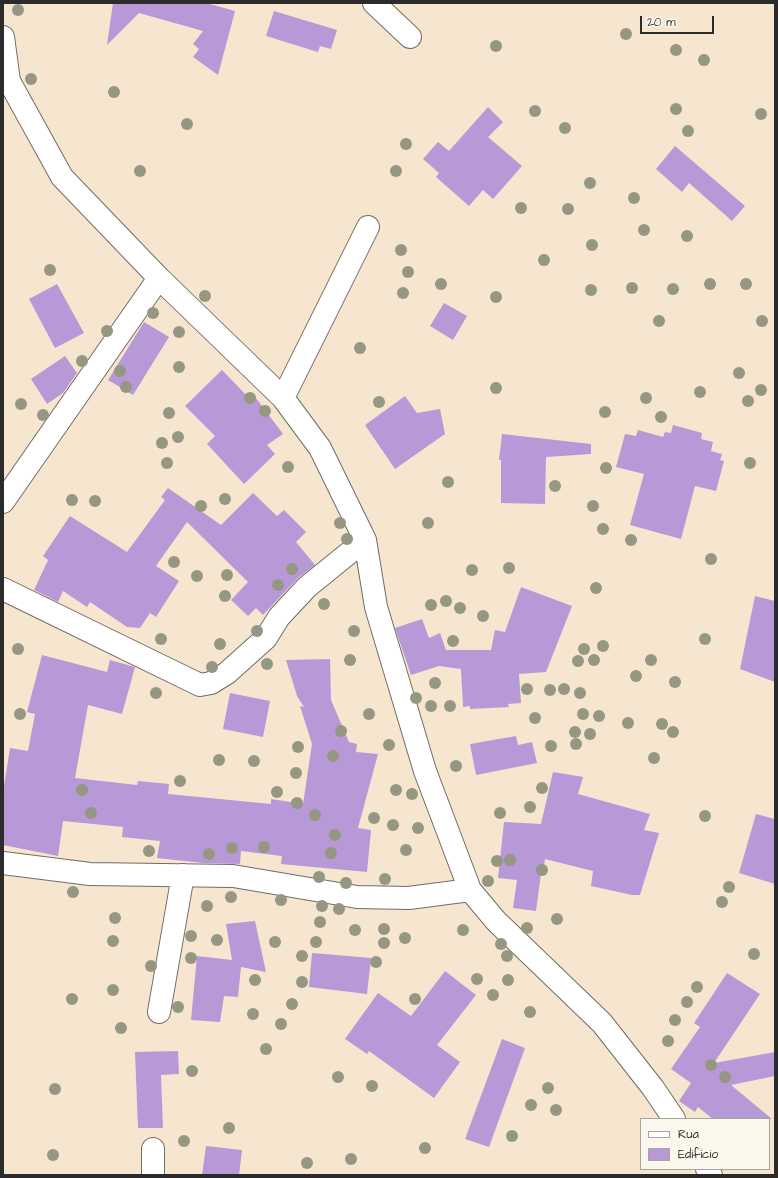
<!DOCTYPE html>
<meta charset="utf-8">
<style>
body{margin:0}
#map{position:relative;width:778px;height:1178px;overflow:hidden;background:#f7e6cf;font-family:"Architects Daughter",sans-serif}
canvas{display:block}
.frame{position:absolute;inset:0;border:4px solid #2b2b2b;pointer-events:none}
.legend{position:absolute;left:640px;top:1118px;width:130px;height:52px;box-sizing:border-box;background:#fbf7ec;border:1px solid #a8a59f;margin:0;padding:5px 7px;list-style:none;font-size:12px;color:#2b2b2b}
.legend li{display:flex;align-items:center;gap:8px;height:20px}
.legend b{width:20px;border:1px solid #a8a59f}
.scale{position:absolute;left:640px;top:16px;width:74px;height:18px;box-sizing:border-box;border:2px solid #2b2b2b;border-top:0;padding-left:5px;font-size:12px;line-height:14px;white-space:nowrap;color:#2b2b2b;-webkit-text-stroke:3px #fbf7ec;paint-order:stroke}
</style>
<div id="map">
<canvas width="778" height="1178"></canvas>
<div class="frame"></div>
<ul class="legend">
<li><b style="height:5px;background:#fff"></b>Rua</li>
<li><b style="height:11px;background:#b799d7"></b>Edifício</li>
</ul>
<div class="scale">20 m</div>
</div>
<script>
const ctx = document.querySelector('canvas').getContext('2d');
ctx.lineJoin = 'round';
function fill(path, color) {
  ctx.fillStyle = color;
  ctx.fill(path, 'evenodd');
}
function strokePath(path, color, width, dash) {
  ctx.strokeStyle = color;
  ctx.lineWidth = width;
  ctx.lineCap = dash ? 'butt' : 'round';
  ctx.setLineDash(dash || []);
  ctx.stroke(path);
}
const building = new Path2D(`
 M113,3H206L235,11L218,75L193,57L199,49L193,44L203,31L139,13L107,45Z
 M274,11L337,30L331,49L320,46L318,52L266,36Z
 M488,107L503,122L488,137L522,166L493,199L483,190L469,206L436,177L439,173L423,159L438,142L449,151Z
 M675,146L745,206L732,221L689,183L682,192L656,169Z
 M57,284L84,333L55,348L29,299Z
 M444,303L467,316L453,340L430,326Z
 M144,322L169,337L133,395L108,380Z
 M65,356L77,373L63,393L47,404L31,379Z
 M222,370L253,402L256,398L283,434L267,445L275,454L244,484L207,444L215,436L185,406Z
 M405,396L417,413L440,409L445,434L395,469L365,425Z
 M673,425L702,433L701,439L713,442L711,451L722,454L720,460L724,461L716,491L695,486L681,539L630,525L644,474L616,467L625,434L636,436L638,430L663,437L665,432L671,433Z
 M502,434L591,444V454L546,457L545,504L501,503V460H499Z
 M168,488L221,525L253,493L277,516L284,510L306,532L296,542L315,565L298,578L263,615L256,608L248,616L231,600L248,582L187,522L156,566L179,581L156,617L150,613L140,628L127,627L90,602L87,607L63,591L58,602L34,590L48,560L43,556L70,516L127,552L165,500L161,497Z
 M521,587L572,606L546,672L519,674L521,703L508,704L509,707L470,709V706L463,707L461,669L439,666L411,675L395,628L422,619L429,638L440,633L446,650H491L495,630L505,632Z
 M755,596L775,601V682L740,669Z
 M42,655L107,672L110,660L135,667L122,714L88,705L75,778L137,785L138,781L169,784L168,794L271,804V799L303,804L312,744L300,706L304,707L297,696L286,660L330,659L331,700L349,742L357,744L356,752L378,754L358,828L371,830L367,872L281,864L282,856L241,851L240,864L203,863L157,858L160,841L122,837L123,827L63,821L58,856L3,845V792L10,748L28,751L35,714L27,712Z
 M230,693L270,701L263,737L223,729Z
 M516,736L518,745L532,742L537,763L476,775L470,744Z
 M553,772L583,777L578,794L650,814L644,830L659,833L640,895H632L591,886L593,871L545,859L544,866H542L536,911L513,908L517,880L498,878L504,822L541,824Z
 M756,814L775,819V884L739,873Z
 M255,921L266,972L241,967L238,997L224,996L220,1022L191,1020L197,956L232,960L226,924Z
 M312,953L371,958L367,994L309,987Z
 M445,971L476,995L437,1045L460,1062L434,1098L369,1051L367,1054L345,1039L378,993L411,1016Z
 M727,973L760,994L714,1063L775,1052V1076L731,1085L772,1119H713L698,1107L695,1112L679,1101L691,1083L671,1069L700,1027L694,1023Z
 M502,1039L525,1048L489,1147L465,1139Z
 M178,1051L179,1074L161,1075L163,1128H138L135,1052Z
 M206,1146L242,1150L239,1175H202Z`);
const minor = new Path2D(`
 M374,3L410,37
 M3,37L9,81L62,177L159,278L283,398L320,448L365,540L376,607L425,771L470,890L496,921L602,1023L653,1088L674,1119
 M283,398L368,227
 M3,502L159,278
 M3,589L200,685L211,683L227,673L266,638L279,617L307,587L365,540
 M3,863L90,874L233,876L357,897L409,898L470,890
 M159,1012L183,875
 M153,1149V1175
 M707,1169L711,1175`);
const trees = [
 [18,10],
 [626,34],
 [496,46],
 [676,50],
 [704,60],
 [31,79],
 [114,92],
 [676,109],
 [535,111],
 [761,114],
 [187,124],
 [565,128],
 [688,131],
 [406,144],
 [140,171],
 [396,171],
 [590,183],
 [634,198],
 [521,208],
 [568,209],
 [644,230],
 [687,236],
 [592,245],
 [401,250],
 [544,260],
 [50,270],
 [408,272],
 [441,284],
 [710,284],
 [746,284],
 [632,288],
 [673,289],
 [591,290],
 [403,293],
 [205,296],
 [496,297],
 [153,313],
 [659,321],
 [762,321],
 [107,331],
 [179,332],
 [360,348],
 [82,361],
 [179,367],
 [120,371],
 [739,373],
 [126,387],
 [496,388],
 [761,390],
 [700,392],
 [250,398],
 [646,398],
 [748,401],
 [379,402],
 [21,404],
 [265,411],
 [605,412],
 [169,413],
 [43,415],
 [661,417],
 [178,437],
 [162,443],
 [167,463],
 [750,463],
 [288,467],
 [606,468],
 [448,482],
 [555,486],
 [225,499],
 [72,500],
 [95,501],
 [201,506],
 [593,506],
 [340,523],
 [428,523],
 [603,529],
 [347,539],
 [631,540],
 [711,559],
 [174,562],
 [509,568],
 [292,569],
 [472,570],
 [227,575],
 [197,576],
 [278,585],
 [596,588],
 [225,596],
 [446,601],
 [324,604],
 [431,605],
 [460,608],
 [483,616],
 [257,631],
 [354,631],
 [161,639],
 [705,639],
 [453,641],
 [220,644],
 [603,646],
 [18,649],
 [584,649],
 [350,660],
 [594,660],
 [651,660],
 [578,661],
 [267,664],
 [212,667],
 [636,676],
 [675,682],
 [435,683],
 [527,689],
 [564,689],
 [550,690],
 [156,693],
 [580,693],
 [416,698],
 [431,706],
 [450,706],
 [20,714],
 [369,714],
 [583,714],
 [599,716],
 [535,718],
 [628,723],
 [662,724],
 [341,731],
 [575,732],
 [673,732],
 [590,734],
 [576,744],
 [389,745],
 [551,746],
 [298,747],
 [333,756],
 [654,758],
 [219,760],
 [254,761],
 [456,766],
 [296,773],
 [180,781],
 [542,788],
 [82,790],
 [396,790],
 [277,792],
 [412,794],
 [297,803],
 [530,807],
 [91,813],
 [500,813],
 [315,815],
 [705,816],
 [374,818],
 [393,825],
 [418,828],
 [335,835],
 [264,847],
 [232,848],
 [406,850],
 [149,851],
 [331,853],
 [209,854],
 [510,860],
 [497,861],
 [542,870],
 [319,877],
 [385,879],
 [488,881],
 [346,883],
 [729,887],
 [73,892],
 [231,897],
 [281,900],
 [722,902],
 [207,906],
 [322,906],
 [339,909],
 [115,918],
 [557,919],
 [320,922],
 [527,928],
 [384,929],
 [355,930],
 [463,930],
 [191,936],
 [405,938],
 [217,940],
 [113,941],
 [275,942],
 [316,942],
 [384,943],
 [501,944],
 [754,954],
 [302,956],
 [507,956],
 [191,958],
 [376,962],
 [151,966],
 [477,979],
 [255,980],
 [508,980],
 [302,982],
 [697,987],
 [113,990],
 [493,995],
 [72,999],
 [415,999],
 [687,1002],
 [292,1004],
 [178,1007],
 [530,1012],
 [253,1014],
 [675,1020],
 [281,1024],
 [121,1028],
 [668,1041],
 [266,1049],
 [711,1065],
 [192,1071],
 [338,1077],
 [725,1077],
 [372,1086],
 [548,1088],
 [55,1089],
 [531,1105],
 [556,1110],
 [229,1128],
 [512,1136],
 [184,1141],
 [425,1148],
 [53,1155],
 [351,1159],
 [307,1163]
];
fill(building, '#b799d7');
strokePath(minor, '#726c64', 24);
strokePath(minor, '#fff', 22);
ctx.fillStyle = '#959783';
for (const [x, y] of trees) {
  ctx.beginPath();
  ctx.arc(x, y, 6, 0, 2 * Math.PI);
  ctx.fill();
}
</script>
